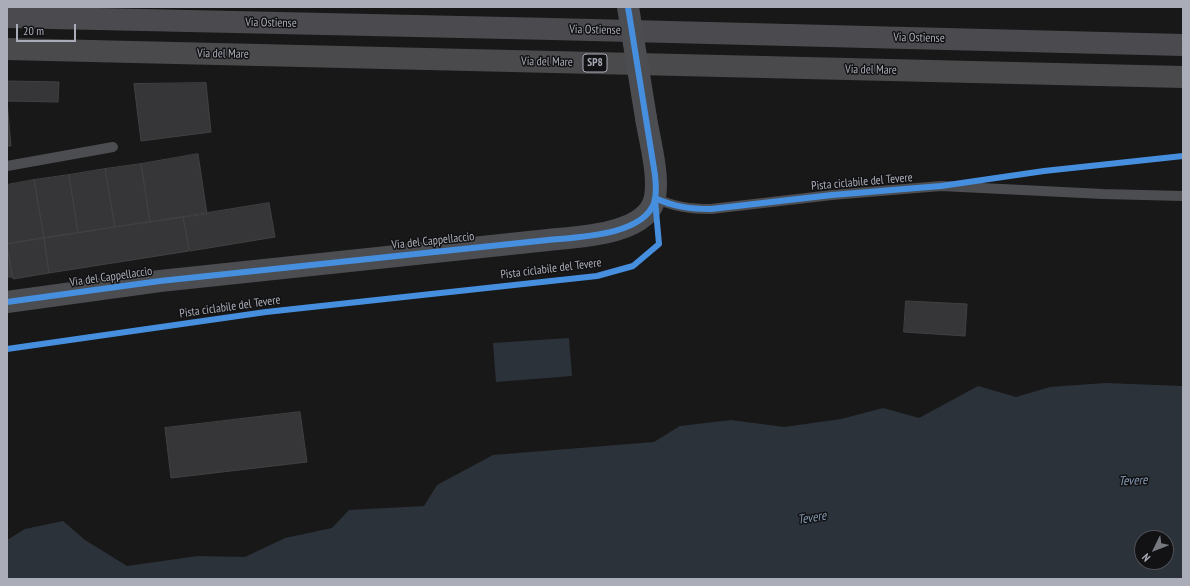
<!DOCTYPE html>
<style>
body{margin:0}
#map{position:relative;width:1190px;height:586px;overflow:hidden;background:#181818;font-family:"PT Sans Narrow",sans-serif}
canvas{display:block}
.frame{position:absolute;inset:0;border:8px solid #aaadb8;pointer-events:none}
.north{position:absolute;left:1134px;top:530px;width:40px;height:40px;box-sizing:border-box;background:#121214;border:1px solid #4f5056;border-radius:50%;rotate:227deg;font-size:11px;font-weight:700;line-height:16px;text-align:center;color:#aaadb8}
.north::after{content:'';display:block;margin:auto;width:14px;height:18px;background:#777980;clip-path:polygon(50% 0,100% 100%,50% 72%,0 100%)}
.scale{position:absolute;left:16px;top:24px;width:60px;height:18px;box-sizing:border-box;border:2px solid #aaadb8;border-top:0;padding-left:5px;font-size:12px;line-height:14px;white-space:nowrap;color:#aaadb8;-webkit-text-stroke:3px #121214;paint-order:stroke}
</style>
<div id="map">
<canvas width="1190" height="586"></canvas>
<div class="frame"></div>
<div class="north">N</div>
<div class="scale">20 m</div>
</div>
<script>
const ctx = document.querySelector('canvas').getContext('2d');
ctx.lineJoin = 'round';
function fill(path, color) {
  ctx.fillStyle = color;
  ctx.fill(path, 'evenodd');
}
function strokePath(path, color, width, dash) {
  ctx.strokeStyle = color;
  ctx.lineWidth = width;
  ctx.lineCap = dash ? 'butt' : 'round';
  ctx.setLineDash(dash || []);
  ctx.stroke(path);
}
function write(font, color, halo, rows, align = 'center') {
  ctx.font = font + ' "PT Sans Narrow",sans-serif';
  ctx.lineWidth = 3;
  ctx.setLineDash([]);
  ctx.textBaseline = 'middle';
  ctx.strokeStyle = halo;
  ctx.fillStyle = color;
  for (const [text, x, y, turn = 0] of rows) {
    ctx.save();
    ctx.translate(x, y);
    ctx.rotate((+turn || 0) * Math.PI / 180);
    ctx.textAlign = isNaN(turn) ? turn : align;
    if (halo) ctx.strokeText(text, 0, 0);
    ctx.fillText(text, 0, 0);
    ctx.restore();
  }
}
const water = new Path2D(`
 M569,338L572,376L496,382L493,343Z
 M1105,383L1183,386V579H7V540L25,529L63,521L85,540L127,566L198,556L245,557L285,538L332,528L349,510L424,506L437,485L493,455L654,442L680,426L731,420L784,427L841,419L883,408L919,418L978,386L1016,397L1050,387ZM1142,538H1166V562H1142Z`);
const building = new Path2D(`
 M7,81L59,82L58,102L7,101Z
 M206,83L211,132L141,141L134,84Z
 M7,101L11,146H7Z
 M198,154L207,214L150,222L141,164Z
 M141,164L150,222L115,227L105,169Z
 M105,169L115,227L78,233L69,175Z
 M69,175L78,233L44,238L34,180Z
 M34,180L44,238L7,244V185Z
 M269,203L275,237L190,251L183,217Z
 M183,217L189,251L49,273L44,238Z
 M44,238L49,273L13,279L7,244Z
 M7,244L12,277H7Z
 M906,301L967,304L965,336L904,332Z
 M300,412L307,462L171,478L165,428Z`);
const service = new Path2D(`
 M7,166L113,147
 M655,198C674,207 691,209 711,209L832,195L941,186L1103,194L1183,196`);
const tertiary = new Path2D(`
 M7,302L160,281L548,240C577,237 649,235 655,197C659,174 650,142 646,118`);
const secondary = new Path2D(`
 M7,17L552,29L1183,45`);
const primary = new Path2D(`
 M7,49L1183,77`);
const tertiaryBridge = new Path2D(`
 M628,7L646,118`);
const cycleway = new Path2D(`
 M655,198C674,207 691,209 711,209L832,195L941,186L1044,171L1183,156
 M7,302L160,281L548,240C577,237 642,236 654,203C657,194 656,184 655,175L628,7
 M7,349L266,312L597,276L633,266L659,244L655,200`);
const shields = [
 [595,63,24]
];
const shieldNames = [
 ["SP8",595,63]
];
const streetNames = [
 ["Via Ostiense",271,23,1],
 ["Via Ostiense",595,30,1],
 ["Via Ostiense",919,38,1],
 ["Via del Mare",223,54,1],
 ["Via del Mare",547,62,1],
 ["Via del Mare",871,70,1],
 ["Pista ciclabile del Tevere",862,182,-5],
 ["Via del Cappellaccio",433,241,-6],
 ["Pista ciclabile del Tevere",551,269,-7],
 ["Via del Cappellaccio",111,277,-8],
 ["Pista ciclabile del Tevere",230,307,-8]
];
const waterNames = [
 ["Tevere",1133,481,-3],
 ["Tevere",812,518,-9]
];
fill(water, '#2c323a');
fill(building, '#363638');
strokePath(building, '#414144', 1);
strokePath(service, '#4c4d51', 10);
strokePath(tertiary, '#4c4d51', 22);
strokePath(secondary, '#4b4b4f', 22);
strokePath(primary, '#4a4a4d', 22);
strokePath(tertiaryBridge, '#4c4d51', 22);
strokePath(cycleway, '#468fdf', 6);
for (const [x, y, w] of shields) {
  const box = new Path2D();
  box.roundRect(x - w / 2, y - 9, w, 18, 3);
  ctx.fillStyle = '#121214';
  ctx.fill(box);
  strokePath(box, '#aaadb8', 1);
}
write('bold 11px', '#aaadb8', null, shieldNames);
write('12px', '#aaadb8', '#121214', streetNames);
write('italic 13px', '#8398b1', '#121214', waterNames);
</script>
